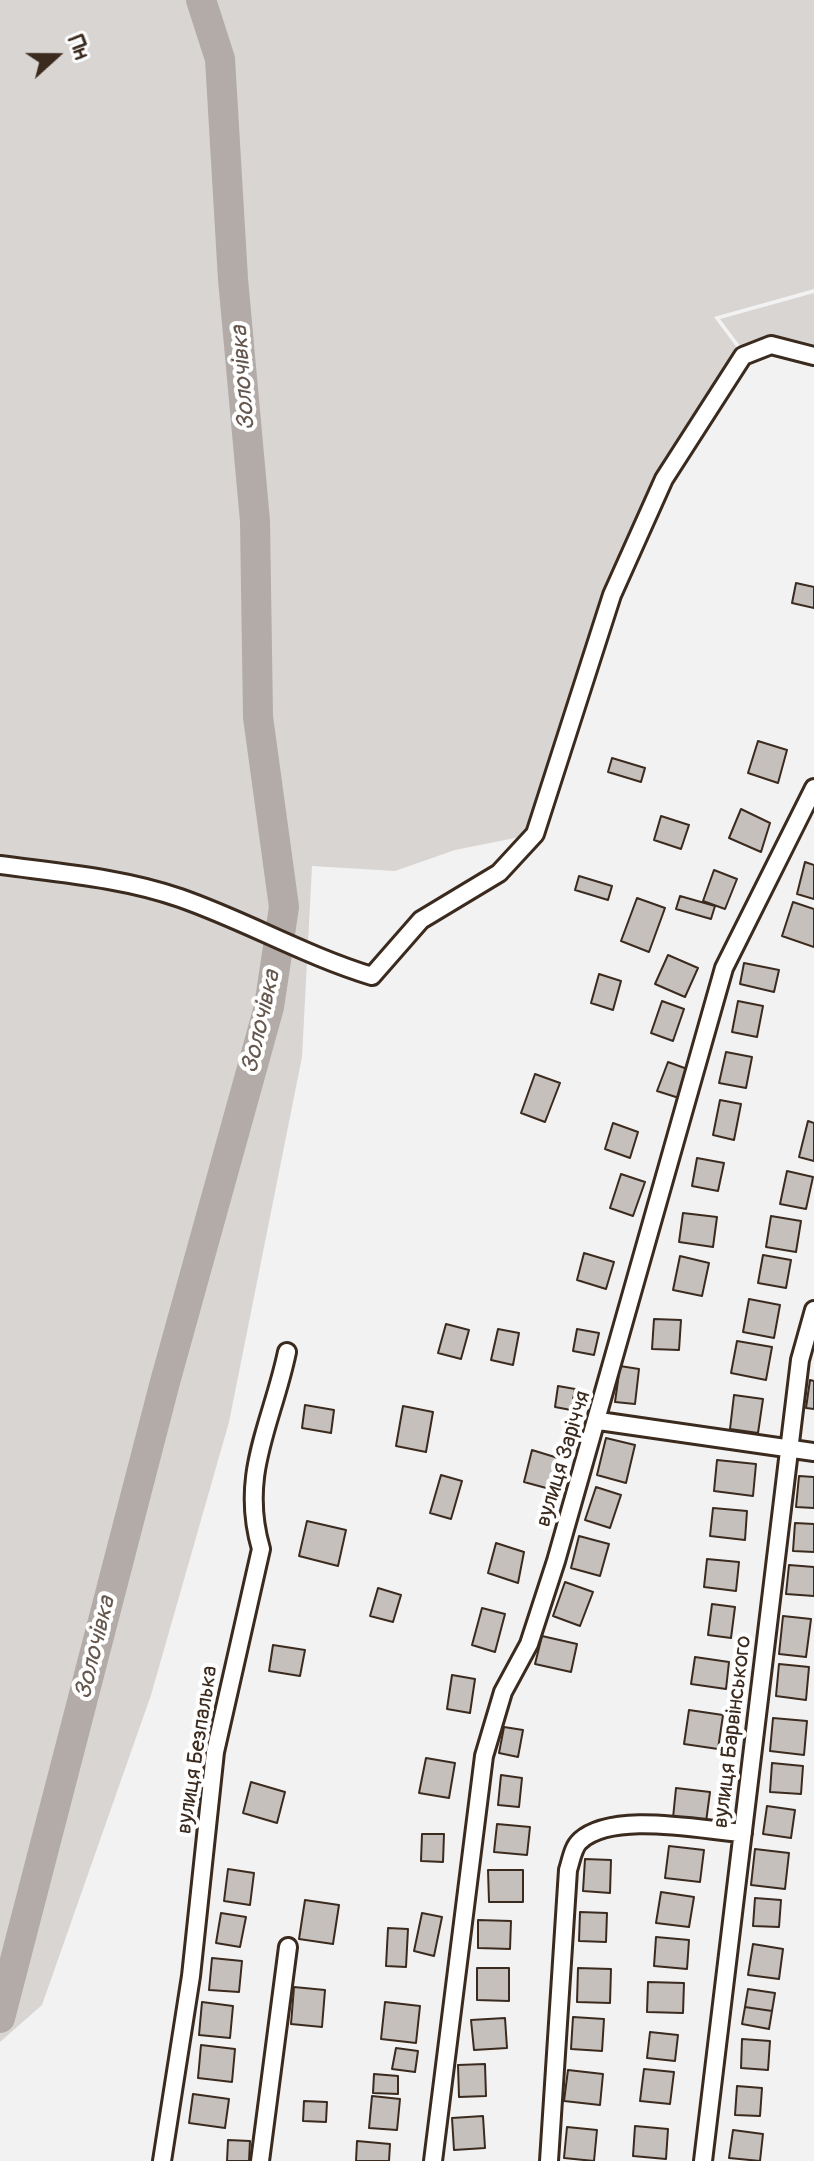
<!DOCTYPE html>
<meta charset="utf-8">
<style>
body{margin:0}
#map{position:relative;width:814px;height:2161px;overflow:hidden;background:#f3f2f2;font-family:Pangolin,sans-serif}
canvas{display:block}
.north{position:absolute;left:16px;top:16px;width:80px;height:80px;-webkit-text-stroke:6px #fff;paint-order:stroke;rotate:69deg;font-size:22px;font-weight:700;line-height:32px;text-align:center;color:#3b2a1e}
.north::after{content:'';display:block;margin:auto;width:28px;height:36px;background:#3b2a1e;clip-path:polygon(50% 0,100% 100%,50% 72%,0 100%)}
</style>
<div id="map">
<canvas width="814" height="2161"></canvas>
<div class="north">Пн</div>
</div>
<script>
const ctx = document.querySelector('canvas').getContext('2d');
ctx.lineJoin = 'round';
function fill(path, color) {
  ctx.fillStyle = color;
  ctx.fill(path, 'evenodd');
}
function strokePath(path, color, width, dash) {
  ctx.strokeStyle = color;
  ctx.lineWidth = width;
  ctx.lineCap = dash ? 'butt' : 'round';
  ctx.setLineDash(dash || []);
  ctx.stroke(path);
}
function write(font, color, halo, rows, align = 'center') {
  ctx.font = font + ' Pangolin,sans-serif';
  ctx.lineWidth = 8;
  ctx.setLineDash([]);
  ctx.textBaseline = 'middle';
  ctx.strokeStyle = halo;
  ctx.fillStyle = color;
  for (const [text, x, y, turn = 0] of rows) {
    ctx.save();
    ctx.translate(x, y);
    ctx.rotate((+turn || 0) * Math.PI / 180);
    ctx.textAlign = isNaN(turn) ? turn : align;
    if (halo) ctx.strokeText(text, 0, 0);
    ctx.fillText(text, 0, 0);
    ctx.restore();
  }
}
const green = new Path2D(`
 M0,0H814V289L714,317L743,356L664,479L613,595L535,834L455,850L395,871L312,866L302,1057L229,1422L151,1695L42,2005L0,2042Z
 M814,293V352L744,351L720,319Z`);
const river = new Path2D(`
 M0,2018L165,1382L269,1007L284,907L258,717L255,521L233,279L220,59L201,0`);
const building = new Path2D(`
 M796,583L814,587V608L792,603Z
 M758,741L787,750L778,783L748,773Z
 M612,758L645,768L641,782L608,772Z
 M741,809L770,823L761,852L729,838Z
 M661,816L689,825L681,849L654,840Z
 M805,862L814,865V899L797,894Z
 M714,870L737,879L725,909L703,901Z
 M579,876L612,886L608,900L575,890Z
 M680,896L715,906L711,919L676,909Z
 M637,898L665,908L649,952L621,941Z
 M793,902L814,909V947L782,936Z
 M668,955L698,968L685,997L655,984Z
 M744,963L779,970L774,992L740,984Z
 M599,974L621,981L613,1010L591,1003Z
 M662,1001L684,1009L673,1041L651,1033Z
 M738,1001L763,1006L757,1037L732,1032Z
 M726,1052L752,1057L746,1088L719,1083Z
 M668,1062L690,1070L679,1098L657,1091Z
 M535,1074L560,1083L545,1122L521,1113Z
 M720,1100L741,1104L734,1140L713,1135Z
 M808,1121L814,1123V1161L799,1157Z
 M613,1123L638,1132L630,1158L605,1149Z
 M697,1158L724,1163L718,1191L692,1186Z
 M787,1171L813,1177L806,1209L780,1204Z
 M621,1174L645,1182L633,1216L610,1208Z
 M683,1213L717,1217L713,1247L679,1242Z
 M771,1216L801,1221L796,1252L766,1247Z
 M584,1253L614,1262L606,1289L577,1280Z
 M763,1255L791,1260L786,1288L758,1283Z
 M680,1256L709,1263L702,1296L673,1290Z
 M749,1299L780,1305L774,1338L743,1332Z
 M654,1319L681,1320L679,1350L652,1349Z
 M446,1324L469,1330L461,1359L438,1353Z
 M498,1329L519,1333L513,1365L491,1360Z
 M577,1329L599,1333L594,1355L573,1351Z
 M737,1341L772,1347L766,1380L731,1373Z
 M620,1366L639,1369L635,1404L615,1402Z
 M810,1380L814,1381V1409L806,1408Z
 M558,1386L575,1389L571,1410L555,1407Z
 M734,1395L763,1399L758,1433L730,1429Z
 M305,1405L334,1410L331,1433L302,1428Z
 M403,1406L433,1412L426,1452L396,1446Z
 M606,1438L635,1445L626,1483L597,1475Z
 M532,1450L558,1458L550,1489L524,1482Z
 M717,1460L756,1464L753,1496L714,1491Z
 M441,1475L462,1481L451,1519L430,1513Z
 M799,1476L814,1477V1508L796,1507Z
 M596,1487L621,1495L610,1528L585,1520Z
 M713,1508L747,1511L745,1540L710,1536Z
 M307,1521L346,1530L338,1566L299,1556Z
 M795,1523L814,1524V1552L793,1551Z
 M579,1536L609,1544L600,1576L571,1568Z
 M496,1543L524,1552L518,1583L488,1573Z
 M707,1559L739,1562L736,1591L704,1587Z
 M789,1565L814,1567V1596L786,1594Z
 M565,1582L593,1592L580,1626L553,1616Z
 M378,1588L401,1595L393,1622L370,1616Z
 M712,1604L735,1607L731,1638L708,1635Z
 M482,1608L505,1614L495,1652L472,1645Z
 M783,1616L811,1619L806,1657L779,1654Z
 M542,1636L577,1644L571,1672L535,1664Z
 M273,1645L305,1650L300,1676L269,1671Z
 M695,1657L729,1662L726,1689L691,1684Z
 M779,1664L809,1667L806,1700L776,1696Z
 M452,1675L475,1679L470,1713L447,1709Z
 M689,1710L723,1715L718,1749L684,1744Z
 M773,1718L807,1721L804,1755L770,1751Z
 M504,1727L523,1730L518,1757L499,1753Z
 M426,1758L455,1763L449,1798L419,1793Z
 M772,1763L803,1766L801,1794L770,1792Z
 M501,1775L522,1778L519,1807L498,1805Z
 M251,1782L285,1792L277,1823L243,1813Z
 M676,1788L710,1792L706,1822L673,1818Z
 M767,1806L795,1810L791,1838L763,1834Z
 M497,1824L530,1827L527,1855L494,1852Z
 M422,1834H444L443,1862L421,1861Z
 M669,1846L704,1850L700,1882L665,1878Z
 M755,1849L789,1853L785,1889L751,1885Z
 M585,1859L611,1860L610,1893L583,1891Z
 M228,1869L254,1873L250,1905L224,1901Z
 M488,1870H523V1902H489Z
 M661,1892L694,1897L689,1927L656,1923Z
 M755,1898L781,1900L779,1927L753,1926Z
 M305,1900L339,1905L333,1944L299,1939Z
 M580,1912L607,1913L606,1942L579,1941Z
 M221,1913L246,1917L240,1947L216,1943Z
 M422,1913L442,1917L434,1956L414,1951Z
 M478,1920L511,1921L510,1949L478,1948Z
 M388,1928L408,1929L406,1967L386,1966Z
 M656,1937L689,1940L687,1969L654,1966Z
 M753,1944L783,1949L779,1979L748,1975Z
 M212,1958L242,1961L239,1992L209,1990Z
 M477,1968H509V2001L477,2000Z
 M578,1968L611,1969L610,2003L577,2002Z
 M648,1982L684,1983L683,2013L647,2012Z
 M294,1987L325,1990L322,2027L291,2024Z
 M748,1989L775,1993L772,2011L745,2007Z
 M202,2002L233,2006L230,2038L199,2035Z
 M385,2002L420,2006L416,2043L381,2039Z
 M745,2007L772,2011L769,2029L742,2024Z
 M573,2017L604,2019L602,2051L571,2049Z
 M505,2018L507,2048L474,2050L471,2020Z
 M650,2032L678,2035L675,2061L647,2058Z
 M742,2039L770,2041L768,2070L741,2068Z
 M201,2045L235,2049L232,2082L198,2078Z
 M396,2048L418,2051L415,2072L392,2069Z
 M485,2064L486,2096L459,2097L458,2065Z
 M644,2069L674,2072L670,2104L640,2101Z
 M568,2070L603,2074L600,2105L564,2101Z
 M374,2074L398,2076V2094L373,2093Z
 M737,2086L762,2088L760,2116L735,2115Z
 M193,2094L229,2099L225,2128L189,2123Z
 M372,2096L400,2099L397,2130L369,2128Z
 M304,2101L327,2102L326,2122L303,2121Z
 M483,2116L485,2148L454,2150L452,2118Z
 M635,2126L668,2129L666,2159L633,2156Z
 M567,2127L597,2130L594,2161L564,2158Z
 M733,2130L763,2134L760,2161L729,2158Z
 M228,2140L250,2141L249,2161H227Z
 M357,2141L390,2144L389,2161H356Z`);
const street = new Path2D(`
 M0,865C59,873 123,878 180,898C246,921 306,956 372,976L421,920L499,873L535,834L612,595L664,479L743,356L771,345L814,356
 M599,1421L814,1452
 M162,2161L191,1976L215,1752L261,1549C239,1474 272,1424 287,1352
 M260,2161L288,1947
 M433,2161L484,1756L503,1692L529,1644L556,1561L724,968L814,788
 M549,2161L568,1870C571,1861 573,1847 580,1841C613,1811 700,1830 743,1833
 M703,2161L800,1360L814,1310`);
const streetNames = [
 ["вулиця Заріччя",564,1459,-73],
 ["вулиця Барвінського",733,1732,-83],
 ["вулиця Безпалька",198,1750,-81]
];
const waterNames = [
 ["Золочівка",244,378,-94],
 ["Золочівка",262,1022,-77],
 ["Золочівка",96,1648,-76]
];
fill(green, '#d8d5d2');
strokePath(river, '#b2aba7', 30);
fill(building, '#c6c0bd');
strokePath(building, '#3b2a1e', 2);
strokePath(street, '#3b2a1e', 22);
strokePath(street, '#fff', 16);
write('22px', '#3b2a1e', '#fff', streetNames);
write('italic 24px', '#65574e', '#fff', waterNames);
</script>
